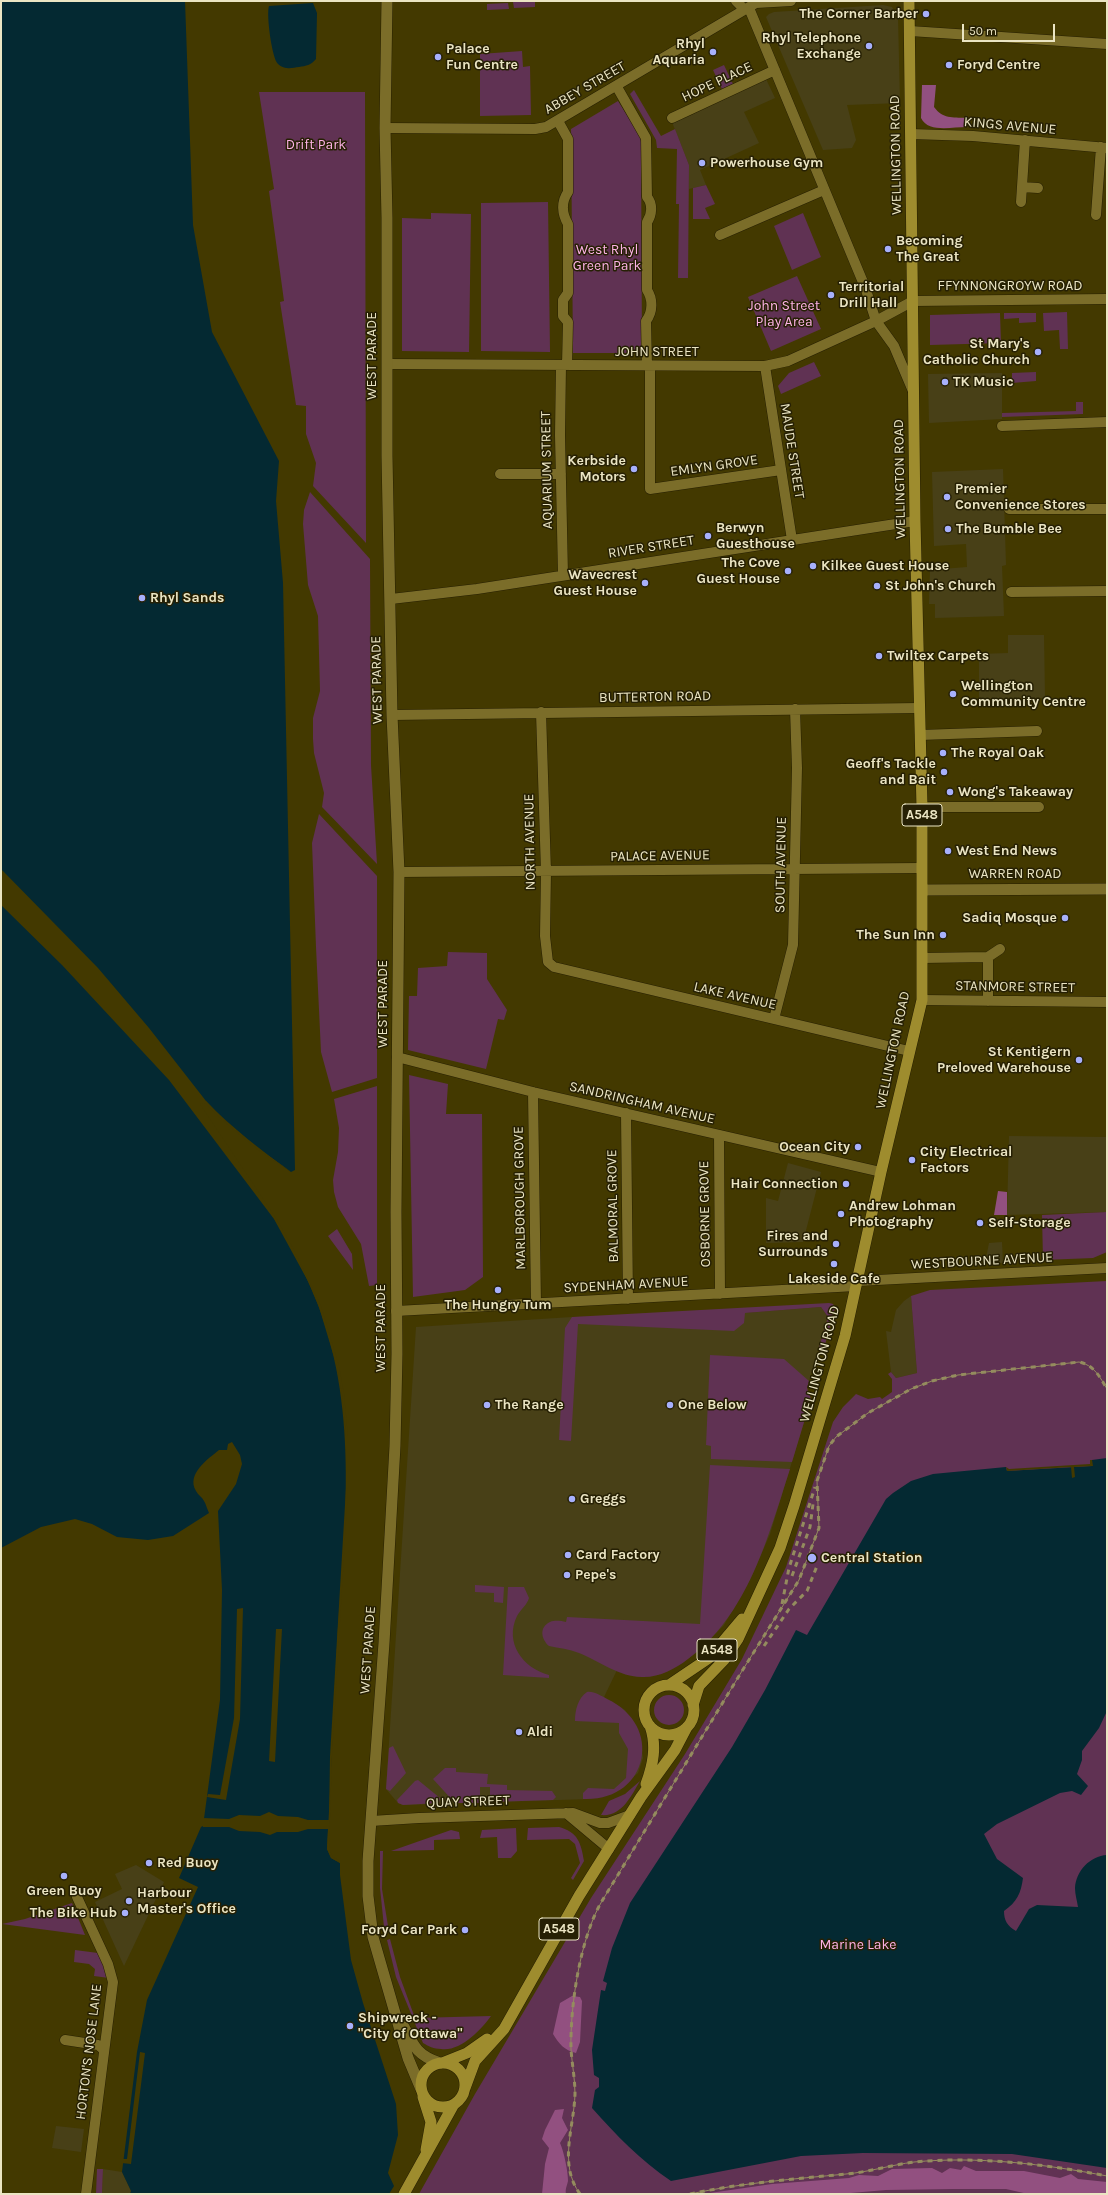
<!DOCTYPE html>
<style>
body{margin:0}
#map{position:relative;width:1108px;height:2195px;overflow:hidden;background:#433900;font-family:Karla,sans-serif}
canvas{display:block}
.frame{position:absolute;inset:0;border:2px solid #ebe5c3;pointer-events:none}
.scale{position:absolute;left:962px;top:24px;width:93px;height:18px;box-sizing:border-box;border:2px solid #ebe5c3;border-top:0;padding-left:5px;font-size:12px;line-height:14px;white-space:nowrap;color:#ebe5c3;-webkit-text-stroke:3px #262004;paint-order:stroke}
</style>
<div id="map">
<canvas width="1108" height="2195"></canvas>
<div class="frame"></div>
<div class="scale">50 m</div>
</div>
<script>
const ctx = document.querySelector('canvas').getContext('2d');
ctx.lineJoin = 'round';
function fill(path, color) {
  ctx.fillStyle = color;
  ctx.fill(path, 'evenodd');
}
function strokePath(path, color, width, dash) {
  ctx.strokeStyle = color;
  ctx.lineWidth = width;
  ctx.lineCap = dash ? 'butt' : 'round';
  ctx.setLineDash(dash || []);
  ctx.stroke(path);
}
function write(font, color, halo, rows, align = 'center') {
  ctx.font = font + ' Karla,sans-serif';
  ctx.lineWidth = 3;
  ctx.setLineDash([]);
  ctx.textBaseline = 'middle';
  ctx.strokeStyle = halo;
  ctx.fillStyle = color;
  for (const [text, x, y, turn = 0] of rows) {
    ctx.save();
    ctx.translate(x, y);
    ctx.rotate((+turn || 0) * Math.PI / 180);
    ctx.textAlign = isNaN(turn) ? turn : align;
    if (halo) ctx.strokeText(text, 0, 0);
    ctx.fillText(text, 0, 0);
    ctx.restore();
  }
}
const built = new Path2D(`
 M883,5L892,7L898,17L900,103L847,105L856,140L852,148L823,150L766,17L769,14L774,12Z
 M766,79L775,98L744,112L759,143L700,170L706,185L689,189V165L672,122Z
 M1002,373V419L929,423L928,374Z
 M1003,469L1006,565L1002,566L1004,616L935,618V604H929L930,570L967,567L966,544L934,546L932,472Z
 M1008,635H1044L1045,698L979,699V654L1008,653Z
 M1009,1136L1107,1137V1212L1007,1215Z
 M788,1163L821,1172L803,1242L766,1243V1198L778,1201Z
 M1002,1242L1003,1263L991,1264L986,1258L989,1243Z
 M911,1296L917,1373L896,1378L891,1372L886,1331L891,1332L896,1310L904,1301Z
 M821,1307L828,1317L807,1388L811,1399L770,1534L751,1578L724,1625L696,1653L679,1665L658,1675L637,1677L617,1670L604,1697L625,1710L639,1732L643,1758L638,1773L616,1792L589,1799L403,1805L398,1803L386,1789L416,1327L572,1317L745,1313Z
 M136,1865L164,1882L124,1966L95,1902L122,1889L115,1874Z
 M56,2126L84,2129L81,2152L52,2148Z
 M103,2169L122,2172L131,2191L130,2194H102Z`);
const green = new Path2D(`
 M535,1V7L514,8L513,2Z
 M508,3L509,9L487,10V4Z
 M522,51L523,67L530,66L531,115L480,116V54Z
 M724,65L733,84L722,89L713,70Z
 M634,90L661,136L675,129L689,165L688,278H678L679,204H676L677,149L657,148L656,140L630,94Z
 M259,92H365L366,543L313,486L316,463L306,434V406L296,405L280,302L284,301L269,191L274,189Z
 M618,101L640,136L641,142L642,353H573L571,129Z
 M706,185L715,204L705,208L710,219H693V188Z
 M548,202L550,352L481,351V203Z
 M431,213L471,214L469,352L402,351V218L431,219Z
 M803,213L821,257L792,270L774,226Z
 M797,276L821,329L771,351L748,297Z
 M1067,312L1068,349H1060L1059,330L1044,331L1043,313Z
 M1000,313L1001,343L930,345V315Z
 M1004,313H1036V322L1019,323V318L1004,319Z
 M814,362L821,376L781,394L778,386L789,373Z
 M1036,372V381L1012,383V373Z
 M1076,402H1083V414L1002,417V413L1076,411Z
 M310,492L370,559L371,765L377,864L322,807L324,793L314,753L313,739V718L320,691L318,616L308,585L303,524L304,510Z
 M319,814L377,876V1078L332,1092L321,1052L316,947L312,843Z
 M448,952L487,953V979L507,1010L504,1020L498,1019L486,1069L408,1050L409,996H417L418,968L447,966Z
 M409,1075L448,1084L446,1114H482L483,1277L465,1290L413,1297Z
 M377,1086V1285L369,1286L361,1244L338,1207L334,1192L333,1180L338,1152L339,1128L334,1099Z
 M1107,1212V1252L1093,1258L1043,1260L1042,1215Z
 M337,1229L352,1254L353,1270L328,1236Z
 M1107,1281V2194H419L475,2094L591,1898L685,1754L742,1659L786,1567L833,1422L843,1407L856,1394L868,1399L880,1397L882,1399L892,1392V1379L888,1374L891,1372L896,1378L917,1373L911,1296L930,1290Z
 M829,1303L833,1304L835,1308L823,1352L818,1351L828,1317L821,1307L745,1313L744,1323L734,1331L578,1324L571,1441L559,1440L565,1328L572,1317Z
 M710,1355L784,1359L809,1381L807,1388L811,1399L792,1462L711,1459V1446L706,1445Z
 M710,1465L790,1469C768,1537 748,1615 688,1659C675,1669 660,1677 644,1677C621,1678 599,1661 579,1653C569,1649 559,1648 549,1646C541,1639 539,1627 550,1622C555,1620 561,1621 566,1622L567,1617L700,1624Z
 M475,1585L504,1587L503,1603L494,1602V1593L475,1592Z
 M508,1587H524L529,1598C527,1605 521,1609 517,1616C504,1643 523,1668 549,1675V1678L503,1675Z
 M587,1692C594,1691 601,1696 607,1699C665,1726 648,1802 583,1799V1793L588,1788L614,1789L626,1778L628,1749L619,1733V1723L575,1721C575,1710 578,1698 587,1692Z
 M654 1710a15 15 0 1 1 30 0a15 15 0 1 1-30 0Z
 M393,1746L406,1773L390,1791L386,1789L389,1748Z
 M445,1768H456V1772L488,1774L487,1784L507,1785V1790L552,1791L556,1797L553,1800L490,1802V1787H480V1803H455L433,1779Z
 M418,1780L440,1798L439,1803L403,1805L398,1803L397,1800L415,1781Z
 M640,1781C631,1796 622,1817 601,1815L609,1801L625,1794Z
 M559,1827C578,1832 581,1843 584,1861L573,1880L571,1878L580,1863L575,1844L569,1839L527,1840L528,1828Z
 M516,1828L517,1851L511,1858H498L497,1837L480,1838L482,1830Z
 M451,1830L459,1832L460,1839L434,1840V1850L391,1851Z
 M380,1851H383L382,1889L388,1926L384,1927L380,1888Z
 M72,1903L85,1935L2,1924L25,1919Z
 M390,1939L400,1977L415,2018L491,2016C481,2030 460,2052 441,2049C434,2049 428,2046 423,2043L396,1977L387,1940Z
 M75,1950L98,1953L109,1978L94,1976L95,1969L89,1964L74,1962Z
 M97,2169H103L102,2194H96Z`);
const forest = new Path2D(`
 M922,85H936L934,107C943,119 952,117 966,118V127C952,127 928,133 921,118Z
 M998,1191L1007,1192V1215H994Z
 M572,1996L580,1997L582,2001L580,2042L576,2053C564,2050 559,2044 553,2034L560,2003Z
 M564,2109L562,2118L568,2130L560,2143C564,2152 568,2171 568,2181C567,2186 565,2189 566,2194H542L545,2164L549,2148L542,2139L545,2130L555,2110Z
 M964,2166L976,2171H1024L1060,2178L1071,2174L1078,2179L1107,2182V2194H1028L1006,2189H953L886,2190L839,2194H703L772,2184L849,2178L859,2175L878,2176L892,2169L932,2168L942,2173L950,2168L961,2170Z`);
const water = new Path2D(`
 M1,1H185L193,225L212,332L279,461L276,501L283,583L295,1170L291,1172C261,1150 232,1128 206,1101L197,1103C240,1168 290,1232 318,1305C360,1415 344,1530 337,1645C333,1713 331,1781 327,1849L331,1858L340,1863V1875L351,1960L363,2003L396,2104L398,2135L388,2173L394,2186L389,2194H130L131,2191L122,2172L137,2052L147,2000L198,1887L179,1878L201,1827L203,1826L220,1700L222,1590L218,1511L236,1484L242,1464L240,1455L232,1442L228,1444L227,1450H219C208,1459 186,1474 196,1491C198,1495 202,1497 204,1501C206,1504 207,1509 209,1513L173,1536L148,1540L117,1537L92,1524L75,1519L41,1527L1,1548Z
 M313,3L317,13L316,59C311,65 306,66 299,67C292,68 284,70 278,64C272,59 266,14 269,6Z
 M1107,1458V1711L1099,1728L1082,1751V1760L1077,1774L1088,1786L1081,1795L1072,1791L1060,1793L997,1824L984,1834L997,1859L1023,1878C1021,1893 1017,1902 1004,1911C1004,1920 1007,1926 1016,1931L1029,1909L1037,1905L1078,1907C1077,1901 1075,1894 1075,1888C1076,1871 1090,1856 1107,1855V2168L1012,2154L863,2153L801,2156L671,2181C640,2160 616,2135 592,2108L595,2090L599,2087V2078L594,2075L592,2050L601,1990L605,1991L607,1983L603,1981L612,1948L630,1903L732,1747L765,1690L796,1630L807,1635L886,1499L893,1493L911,1481L933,1474L1006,1467L1007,1471L1092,1466V1460Z`);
const pier = new Path2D(`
 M1,869L98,968L149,1028L206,1101L223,1119L259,1149L293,1173L258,1150L222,1120L205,1103L200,1104L276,1218L294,1250L321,1306L339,1366L344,1394L348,1436V1488L332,1756L329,1849L333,1857L340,1861V1863L331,1858L327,1849L328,1829H308L298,1832H277L270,1835L260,1832L239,1831L229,1827H203V1818L229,1819L239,1815L260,1816L269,1812L278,1816L298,1817L308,1820H329L330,1756L346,1488V1436L342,1394L337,1367L319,1307L309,1283L274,1219L169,1080L62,965L1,905Z
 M1090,1460H1092L1093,1466L1074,1467L1075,1477L1072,1478L1071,1467L1007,1471L1006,1467L1009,1469L1090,1464Z
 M243,1608L240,1719L226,1800L207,1797L208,1794L220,1795L234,1718L237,1609Z
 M276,1629H282L275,1762L269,1761Z
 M140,2052L145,2053L131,2164L121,2163V2159H127Z`);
const minor = new Path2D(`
 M736,1L745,10
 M749,8L865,287L876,321L894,346L913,391
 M910,31L1107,44
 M617,87L646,138L647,197C653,204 652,215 647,222V290C653,299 653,312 646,321L647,366
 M672,118L775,70
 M558,121L568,139V192C561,202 562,214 568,224V293L563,300V316L568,322L567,365
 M385,128L535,129L546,127L756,3L791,1
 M911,134L973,136L1107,148
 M1022,187L1038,188
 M1021,202L1025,140
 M1096,215L1101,147
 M720,235L824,190
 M387,364L765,366L788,361L876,321L913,301L1107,299
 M561,365L560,435L563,575
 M650,366V489L781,470
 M765,366L792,540
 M1002,426L1107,422
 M500,474H561
 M1009,509H1107
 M1011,592L1107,591
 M391,599L477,589L915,521
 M541,712L546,872L545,936L548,962L554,967L909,1051
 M392,715L919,708
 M920,735L1037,731
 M922,807H1039
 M399,872L922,868
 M988,957L1000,949
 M922,958L988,957V1001
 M922,1000L1107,1002
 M774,1019L793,945L797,768L795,709
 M397,1057L533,1092L881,1172
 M533,1092L536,1304
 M626,1113L628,1299
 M719,1135L720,1294
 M858,1281L1107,1268
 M396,1311L856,1286
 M566,1813L609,1849
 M371,1821L419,1818L573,1813L600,1823H608L630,1815
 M77,1897L108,1964L113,1982L86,2194
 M65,2040L98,2045L104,2050`);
const tertiary = new Path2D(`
 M923,890L1107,889`);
const secondary = new Path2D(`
 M387,1L385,128L387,218V456L392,715L399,872L396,1212L397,1354L395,1446L384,1643L368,1861V1896L373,1937L408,2058L421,2089
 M404,2027C414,2047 418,2056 440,2063`);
const primary = new Path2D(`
 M669,1685L709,1658L742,1619
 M644 1710a25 25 0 1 1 50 0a25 25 0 1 1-50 0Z
 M693,1705L699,1686L724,1660L738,1639L780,1548L794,1506L845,1336L881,1172L922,1000V807L915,521L909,1
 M646,1784C653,1765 657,1746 650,1726
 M421 2085a22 22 0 1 1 44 0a22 22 0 1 1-44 0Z
 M442,2063L467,2053L487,2039
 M465,2088L475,2061L504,2029L579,1896L641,1797L675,1750L687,1727
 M423,2097L431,2122L426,2150
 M404,2194L454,2104`);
const tram = new Path2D(`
 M580,2194C558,2164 574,2128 575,2094C575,2079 572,2064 571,2049C570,2006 580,1938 602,1901L742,1671L799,1580L819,1528L817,1481L829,1446L836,1437L868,1413L911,1389L932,1381L958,1375L1079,1362C1094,1365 1100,1377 1107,1389
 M690,2194C741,2183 794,2179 846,2174C869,2172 891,2165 914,2162C977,2156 1045,2164 1107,2176`);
const rail = new Path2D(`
 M792,1576L810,1527L813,1504
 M782,1604L789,1568L815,1487
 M764,1646L789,1609L807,1591L817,1566
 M580,2194C558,2164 574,2128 575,2094C575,2079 572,2064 571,2049C570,2006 580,1938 602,1901L742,1671L799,1580L819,1528L817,1481L829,1446L836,1437L868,1413L911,1389L932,1381L958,1375L1079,1362C1094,1365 1100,1377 1107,1389
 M690,2194C741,2183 794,2179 846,2174C869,2172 891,2165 914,2162C977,2156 1045,2164 1107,2176`);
const markers = [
 [926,14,4,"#a7b0fc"],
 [869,46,4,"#a7b0fc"],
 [713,52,4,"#a7b0fc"],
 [438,57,4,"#a7b0fc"],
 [949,65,4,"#a7b0fc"],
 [702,163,4,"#a7b0fc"],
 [888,249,4,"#a7b0fc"],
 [831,295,4,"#a7b0fc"],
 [1038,352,4,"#a7b0fc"],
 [945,382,4,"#a7b0fc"],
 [634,469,4,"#a7b0fc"],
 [947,497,4,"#a7b0fc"],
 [948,529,4,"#a7b0fc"],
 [708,536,4,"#a7b0fc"],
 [813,566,4,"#a7b0fc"],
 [788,571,4,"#a7b0fc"],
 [645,583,4,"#a7b0fc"],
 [877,586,4,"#a7b0fc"],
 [142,598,4,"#a7b0fc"],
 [879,656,4,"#a7b0fc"],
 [953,694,4,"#a7b0fc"],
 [943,753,4,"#a7b0fc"],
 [944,772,4,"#a7b0fc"],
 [950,792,4,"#a7b0fc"],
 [948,851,4,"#a7b0fc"],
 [1065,918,4,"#a7b0fc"],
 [943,935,4,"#a7b0fc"],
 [1079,1060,4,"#a7b0fc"],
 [858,1147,4,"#a7b0fc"],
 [912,1160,4,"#a7b0fc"],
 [846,1184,4,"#a7b0fc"],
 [841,1214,4,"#a7b0fc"],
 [980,1223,4,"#a7b0fc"],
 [836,1244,4,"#a7b0fc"],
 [834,1264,4,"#a7b0fc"],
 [498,1290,4,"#a7b0fc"],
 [487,1405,4,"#a7b0fc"],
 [670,1405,4,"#a7b0fc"],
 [572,1499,4,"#a7b0fc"],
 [568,1555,4,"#a7b0fc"],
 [812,1558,5,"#a7b0fc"],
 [567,1575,4,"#a7b0fc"],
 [519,1732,4,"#a7b0fc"],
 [149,1863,4,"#a7b0fc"],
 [64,1876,4,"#a7b0fc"],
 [129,1901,4,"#a7b0fc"],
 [125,1913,4,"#a7b0fc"],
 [465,1930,4,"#a7b0fc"],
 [350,2026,4,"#a7b0fc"]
];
const shields = [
 [922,815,40],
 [717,1650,40],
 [559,1929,40]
];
const shieldNames = [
 ["A548",922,815],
 ["A548",717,1650],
 ["A548",559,1929]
];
const poiNames = [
 ["The Corner Barber",918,14,"right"],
 ["Rhyl Telephone",861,38,"right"],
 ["Exchange",861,54,"right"],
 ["Rhyl",705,44,"right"],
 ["Aquaria",705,60,"right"],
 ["Palace",446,49],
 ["Fun Centre",446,65],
 ["Foryd Centre",957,65],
 ["Powerhouse Gym",710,163],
 ["Becoming",896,241],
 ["The Great",896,257],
 ["Territorial",839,287],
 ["Drill Hall",839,303],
 ["St Mary's",1030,344,"right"],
 ["Catholic Church",1030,360,"right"],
 ["TK Music",953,382],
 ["Kerbside",626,461,"right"],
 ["Motors",626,477,"right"],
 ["Premier",955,489],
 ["Convenience Stores",955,505],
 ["Berwyn",716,528],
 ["Guesthouse",716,544],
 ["The Bumble Bee",956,529],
 ["The Cove",780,563,"right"],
 ["Guest House",780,579,"right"],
 ["Kilkee Guest House",821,566],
 ["Wavecrest",637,575,"right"],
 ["Guest House",637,591,"right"],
 ["St John's Church",885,586],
 ["Rhyl Sands",150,598],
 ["Twiltex Carpets",887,656],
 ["Wellington",961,686],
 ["Community Centre",961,702],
 ["The Royal Oak",951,753],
 ["Geoff's Tackle",936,764,"right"],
 ["and Bait",936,780,"right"],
 ["Wong's Takeaway",958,792],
 ["West End News",956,851],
 ["Sadiq Mosque",1057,918,"right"],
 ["The Sun Inn",935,935,"right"],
 ["St Kentigern",1071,1052,"right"],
 ["Preloved Warehouse",1071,1068,"right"],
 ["Ocean City",850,1147,"right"],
 ["City Electrical",920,1152],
 ["Factors",920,1168],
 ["Hair Connection",838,1184,"right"],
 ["Andrew Lohman",849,1206],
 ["Photography",849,1222],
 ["Self-Storage",988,1223],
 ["Fires and",828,1236,"right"],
 ["Surrounds",828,1252,"right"],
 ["Lakeside Cafe",834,1279,"center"],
 ["The Hungry Tum",498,1305,"center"],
 ["The Range",495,1405],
 ["One Below",678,1405],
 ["Greggs",580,1499],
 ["Card Factory",576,1555],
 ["Central Station",821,1558],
 ["Pepe's",575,1575],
 ["Aldi",527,1732],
 ["Red Buoy",157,1863],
 ["Green Buoy",64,1891,"center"],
 ["Harbour",137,1893],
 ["Master's Office",137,1909],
 ["The Bike Hub",117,1913,"right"],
 ["Foryd Car Park",457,1930,"right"],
 ["Shipwreck -",358,2018],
 ["\"City of Ottawa\"",358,2034]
];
const streetNames = [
 ["HOPE PLACE",717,82,-25],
 ["ABBEY STREET",585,88,-30],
 ["KINGS AVENUE",1010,126,5],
 ["WELLINGTON ROAD",896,155,-91],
 ["FFYNNONGROYW ROAD",1010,286],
 ["JOHN STREET",657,352],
 ["WEST PARADE",372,356,-90],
 ["MAUDE STREET",792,451,81],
 ["EMLYN GROVE",714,466,-8],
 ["AQUARIUM STREET",547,470,-91],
 ["WELLINGTON ROAD",900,479,-91],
 ["RIVER STREET",651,547,-9],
 ["WEST PARADE",377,680,-91],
 ["BUTTERTON ROAD",655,697,-1],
 ["NORTH AVENUE",530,842,-91],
 ["PALACE AVENUE",660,856,-1],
 ["SOUTH AVENUE",781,865,-89],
 ["WARREN ROAD",1015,874],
 ["STANMORE STREET",1015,987,1],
 ["LAKE AVENUE",735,996,13],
 ["WEST PARADE",383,1004,-90],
 ["WELLINGTON ROAD",893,1050,-78],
 ["SANDRINGHAM AVENUE",642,1103,13],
 ["MARLBOROUGH GROVE",520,1198,-91],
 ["BALMORAL GROVE",613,1206,-91],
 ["OSBORNE GROVE",705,1214,-91],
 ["WESTBOURNE AVENUE",982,1261,-3],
 ["SYDENHAM AVENUE",626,1285,-3],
 ["WEST PARADE",381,1328,-90],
 ["WELLINGTON ROAD",820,1364,-75],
 ["WEST PARADE",368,1650,-86],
 ["QUAY STREET",468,1802,-2],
 ["HORTON'S NOSE LANE",89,2052,-83]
];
const parkNames = [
 ["Drift Park",316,145],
 ["West Rhyl",607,250],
 ["Green Park",607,266],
 ["John Street",784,306],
 ["Play Area",784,322],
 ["Marine Lake",858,1945]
];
fill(built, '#484017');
fill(green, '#603253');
fill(forest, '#925080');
fill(water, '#042932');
fill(pier, '#433900');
strokePath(minor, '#272000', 11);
strokePath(tertiary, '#272000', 12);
strokePath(secondary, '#272000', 12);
strokePath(primary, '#272000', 12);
strokePath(minor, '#7b6d29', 10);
strokePath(tertiary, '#7b6d29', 11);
strokePath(secondary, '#7b6d29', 11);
strokePath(primary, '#9e8c2e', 11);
strokePath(tram, '#948c5e', 1);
strokePath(rail, '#948c5e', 3, [5, 5]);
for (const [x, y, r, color] of markers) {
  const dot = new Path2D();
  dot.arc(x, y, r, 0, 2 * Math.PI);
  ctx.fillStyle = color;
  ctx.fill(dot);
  strokePath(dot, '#262004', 1.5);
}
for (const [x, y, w] of shields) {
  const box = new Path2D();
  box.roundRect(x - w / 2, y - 11, w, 22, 3);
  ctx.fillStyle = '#262004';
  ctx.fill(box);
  strokePath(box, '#ebe5c3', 1);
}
write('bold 13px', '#ebe5c3', null, shieldNames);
write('bold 14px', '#ebe5c3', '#262004', poiNames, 'left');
write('14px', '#ebe5c3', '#262004', streetNames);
write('14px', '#fdb2e6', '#262004', parkNames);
</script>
